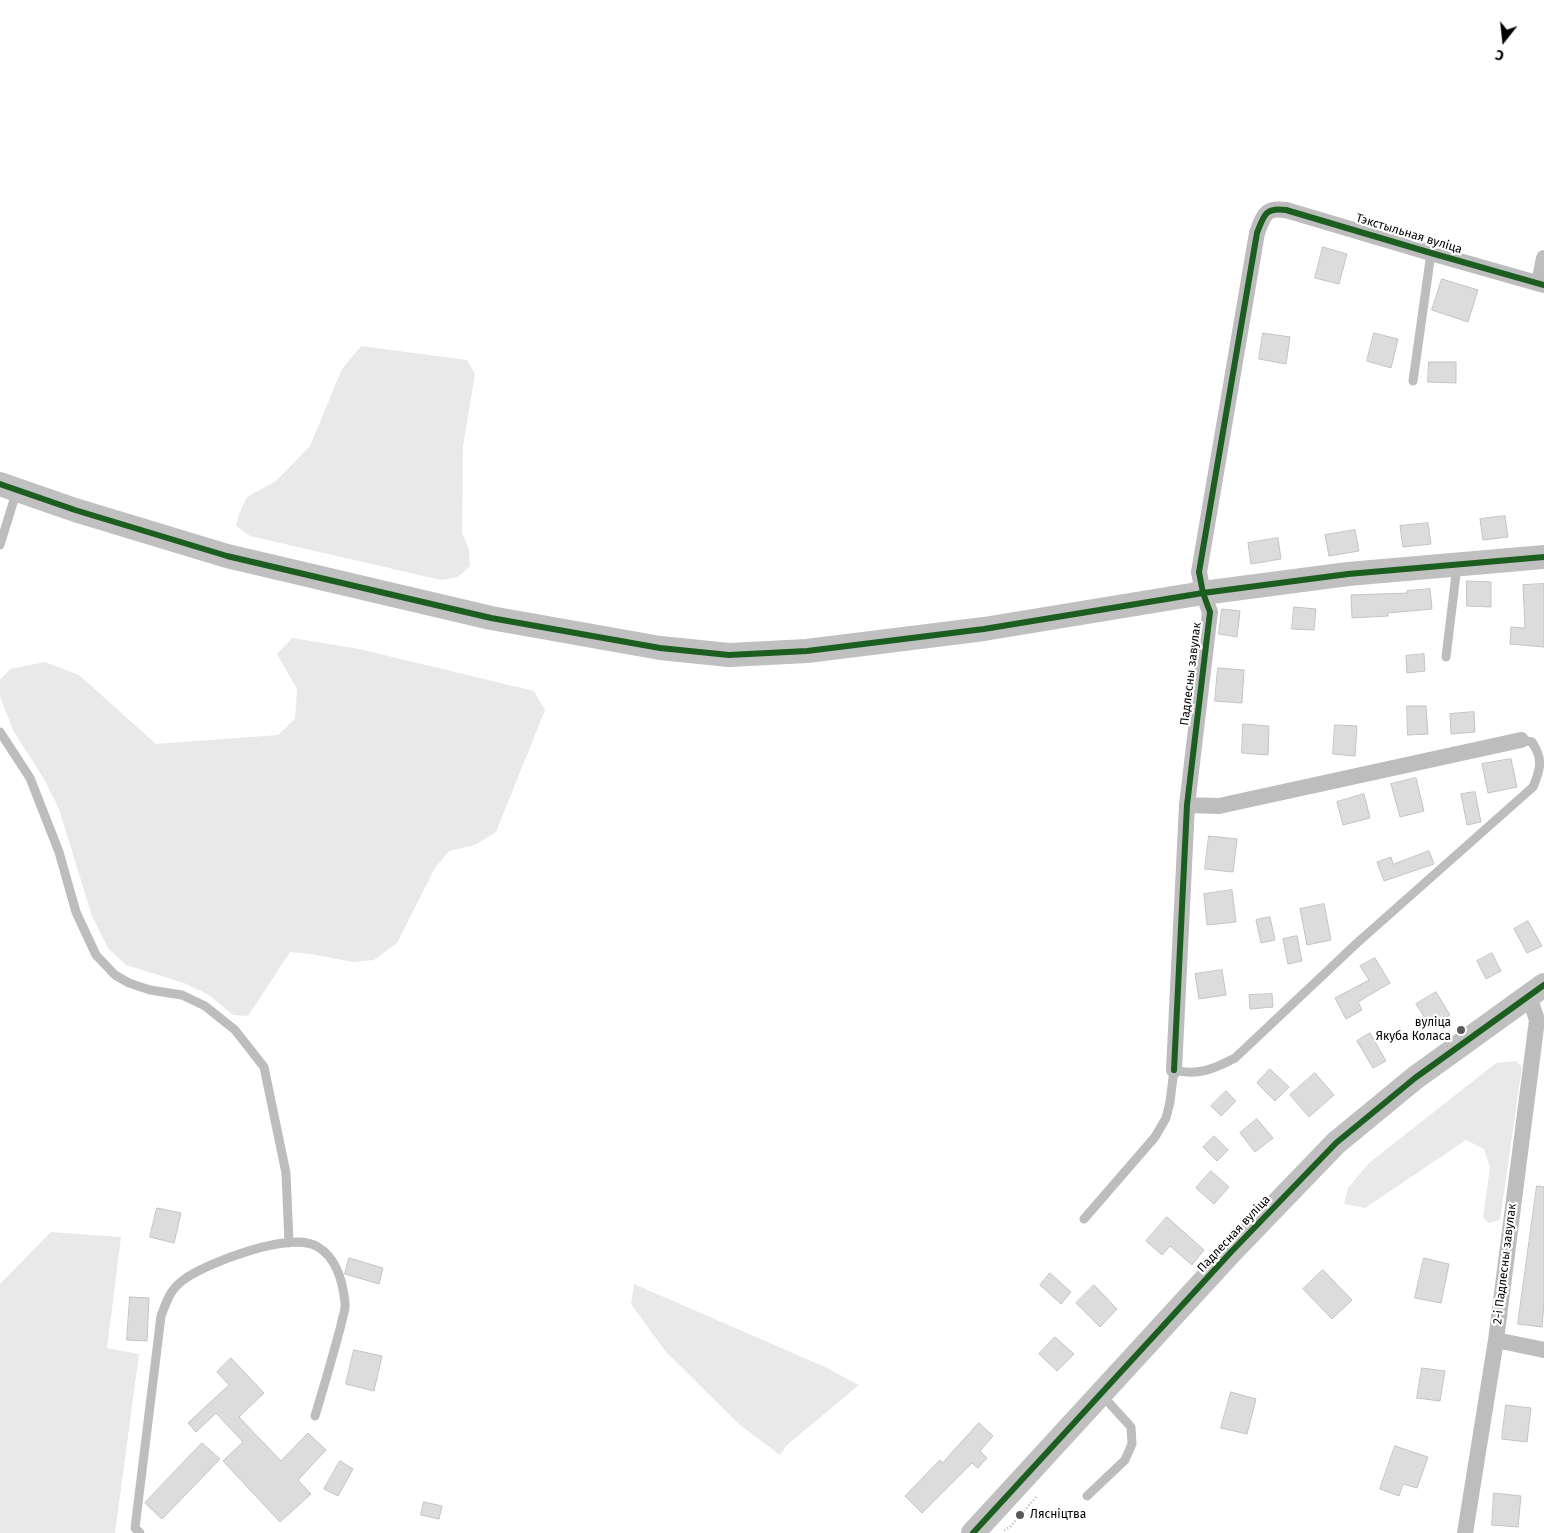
<!DOCTYPE html>
<meta charset="utf-8">
<style>
body{margin:0}
#map{position:relative;width:1544px;height:1533px;overflow:hidden;background:#fff;font-family:"Fira Sans",sans-serif}
canvas{display:block}
.north{position:absolute;left:1479px;top:15px;width:50px;height:50px;-webkit-text-stroke:4px #fff;paint-order:stroke;rotate:196deg;font-size:14px;font-weight:700;line-height:20px;text-align:center;color:#000}
.north::after{content:'';display:block;margin:auto;width:18px;height:22px;background:#000;clip-path:polygon(50% 0,100% 100%,50% 72%,0 100%)}
</style>
<div id="map">
<canvas width="1544" height="1533"></canvas>
<div class="north">С</div>
</div>
<script>
const ctx = document.querySelector('canvas').getContext('2d');
ctx.lineJoin = 'round';
function fill(path, color) {
  ctx.fillStyle = color;
  ctx.fill(path, 'evenodd');
}
function strokePath(path, color, width, dash) {
  ctx.strokeStyle = color;
  ctx.lineWidth = width;
  ctx.lineCap = dash ? 'butt' : 'round';
  ctx.setLineDash(dash || []);
  ctx.stroke(path);
}
function write(font, color, halo, rows, align = 'center') {
  ctx.font = font + ' "Fira Sans",sans-serif';
  ctx.lineWidth = 4.5;
  ctx.setLineDash([]);
  ctx.textBaseline = 'middle';
  ctx.strokeStyle = halo;
  ctx.fillStyle = color;
  for (const [text, x, y, turn = 0] of rows) {
    ctx.save();
    ctx.translate(x, y);
    ctx.rotate((+turn || 0) * Math.PI / 180);
    ctx.textAlign = isNaN(turn) ? turn : align;
    if (halo) ctx.strokeText(text, 0, 0);
    ctx.fillText(text, 0, 0);
    ctx.restore();
  }
}
const green = new Path2D(`
 M361,346L467,360L475,374L463,446L462,533L469,549L470,566L458,577L441,580L250,536L236,526L239,514L247,497L276,481L310,446L342,369Z
 M292,638L359,649L534,691L545,710L496,832L475,845L449,851L435,868L397,943L374,960L353,962L311,954L290,952L248,1016L233,1015L209,995L184,983L126,965L108,948L92,916L59,809L44,779L14,732L0,697V680L10,669L45,662L79,675L156,744L278,735L295,719L297,689L277,654Z
 M1516,1061L1522,1067L1500,1220L1489,1223L1483,1217L1490,1167L1484,1149L1466,1140L1365,1208L1344,1204L1348,1188L1369,1163L1496,1063Z
 M51,1232L121,1237L107,1348L139,1354L115,1533H0V1284Z
 M634,1284L825,1367L859,1385L787,1445L780,1455L740,1425L666,1352L631,1304Z`);
const building = new Path2D(`
 M1323,247L1347,254L1339,284L1315,278Z
 M1442,279L1478,290L1468,322L1432,310Z
 M1263,333L1290,337L1286,364L1259,359Z
 M1374,333L1398,339L1391,368L1367,361Z
 M1429,362H1456V383L1428,382Z
 M1505,516L1508,537L1483,540L1480,519Z
 M1428,523L1431,544L1403,547L1400,526Z
 M1355,530L1359,551L1329,556L1325,535Z
 M1278,538L1281,559L1251,564L1248,543Z
 M1467,581L1491,582V607L1467,606Z
 M1544,584V647L1510,644L1511,627L1525,628L1523,585Z
 M1430,589L1432,609L1388,613V616L1352,618L1351,595L1408,593L1407,591Z
 M1294,607L1316,609L1314,630L1292,629Z
 M1222,609L1240,611L1237,637L1219,634Z
 M1424,654L1425,671L1407,673L1406,656Z
 M1218,668L1244,670L1242,703L1215,701Z
 M1407,706H1426L1428,734L1408,735Z
 M1474,712L1475,732L1451,734L1450,714Z
 M1243,724L1269,726L1268,755L1242,753Z
 M1335,725L1357,726L1355,756L1333,754Z
 M1511,759L1517,787L1488,793L1482,764Z
 M1416,778L1424,811L1400,817L1391,784Z
 M1475,792L1481,822L1467,825L1461,794Z
 M1364,794L1370,818L1343,825L1337,802Z
 M1209,836L1237,839L1233,872L1205,869Z
 M1429,851L1434,864L1384,881L1377,862L1391,857L1393,864Z
 M1232,890L1236,922L1207,925L1204,894Z
 M1324,904L1331,940L1307,945L1300,909Z
 M1270,917L1275,940L1261,943L1256,920Z
 M1528,921L1542,946L1527,953L1514,929Z
 M1297,936L1302,961L1288,964L1283,939Z
 M1492,953L1501,971L1486,979L1477,961Z
 M1375,958L1390,983L1358,1002L1362,1010L1346,1019L1335,998L1369,980L1360,966Z
 M1222,970L1226,995L1199,999L1195,974Z
 M1436,992L1450,1015L1431,1027L1416,1004Z
 M1272,994L1273,1007L1250,1009L1249,995Z
 M1370,1033L1386,1061L1373,1068L1357,1041Z
 M1270,1069L1289,1087L1275,1101L1257,1083Z
 M1315,1073L1334,1095L1309,1117L1290,1095Z
 M1226,1091L1236,1101L1221,1116L1211,1106Z
 M1257,1119L1273,1138L1255,1152L1240,1133Z
 M1214,1136L1228,1150L1217,1161L1203,1147Z
 M1211,1171L1229,1187L1214,1204L1196,1188Z
 M1537,1186L1544,1187V1303L1542,1327L1518,1324Z
 M157,1208L181,1213L174,1243L150,1237Z
 M1167,1217L1204,1250L1192,1265L1170,1246L1162,1255L1146,1241Z
 M349,1258L383,1268L379,1284L345,1274Z
 M1424,1258L1449,1264L1441,1303L1415,1298Z
 M1323,1270L1352,1300L1332,1319L1303,1289Z
 M1050,1273L1071,1292L1061,1304L1040,1285Z
 M1094,1285L1117,1309L1100,1327L1076,1303Z
 M130,1297L149,1298L147,1341L127,1340Z
 M1055,1337L1074,1354L1057,1371L1039,1354Z
 M354,1350L382,1356L374,1391L346,1384Z
 M231,1358L264,1393L239,1417L281,1461L308,1433L326,1450L298,1480L311,1494L280,1522L223,1461L243,1442L216,1413L196,1432L188,1423L229,1385L217,1372Z
 M1422,1368L1445,1371L1440,1401L1417,1398Z
 M1231,1392L1256,1399L1247,1434L1221,1428Z
 M1506,1405L1531,1408L1527,1442L1502,1439Z
 M979,1423L993,1436L980,1451L987,1458L978,1468L972,1463L922,1513L905,1496L940,1460L942,1463Z
 M202,1443L220,1459L162,1519L145,1503Z
 M1395,1446L1428,1457L1417,1488L1403,1484L1399,1496L1380,1489Z
 M340,1461L353,1469L338,1496L324,1489Z
 M1494,1493L1521,1496L1518,1527L1492,1525Z
 M424,1502L442,1506L439,1519L421,1515Z`);
const path = new Path2D(`
 M1004,1530L1010,1527L1037,1496`);
const lane = new Path2D(`
 M1413,381L1431,253
 M0,545L17,490
 M1446,657L1457,566
 M0,732L30,778L59,852L76,912L96,955L115,975L129,983L150,990L182,995L205,1006L235,1030L264,1067L286,1173L289,1243
 M1084,1219L1155,1137L1166,1118L1170,1102L1174,1070C1198,1076 1214,1069 1235,1058L1357,943L1533,787C1541,768 1543,759 1532,742L1521,740
 M1087,1496L1125,1460L1132,1444L1131,1427L1101,1394
 M140,1533L135,1528L161,1316C166,1303 170,1290 182,1281C205,1263 292,1230 318,1247C336,1258 343,1282 345,1303C346,1310 342,1318 341,1325C333,1356 324,1386 315,1416`);
const street = new Path2D(`
 M1539,283L1544,258
 M1187,805L1219,806L1521,740
 M1174,1070L1187,805L1210,612L1203,593L1199,572L1257,233C1264,215 1265,207 1286,210L1431,253L1544,285
 M1496,1340L1544,1350
 M1465,1533L1496,1340L1537,1020L1529,996`);
const secondary = new Path2D(`
 M0,484L75,510L227,556L491,618L660,648L729,655L807,651L984,629L1203,593L1348,574L1544,557
 M973,1533L1231,1252L1336,1143L1415,1078L1544,985`);
const cycleway = new Path2D(`
 M0,484L75,510L227,556L491,618L660,648L729,655L807,651L984,629L1203,593L1348,574L1544,557
 M1174,1070L1187,805L1210,612L1203,593L1199,572L1257,233C1264,215 1265,207 1286,210L1431,253L1544,285
 M973,1533L1231,1252L1336,1143L1415,1078L1544,985`);
const markers = [
 [1461,1030,5,"#595959"],
 [1020,1515,5,"#595959"]
];
const streetNames = [
 ["Тэкстыльная вуліца",1409,234,17],
 ["Падлесны завулак",1191,674,-83],
 ["Падлесная вуліца",1234,1234,-47],
 ["2-і Падлесны завулак",1505,1264,-83]
];
const poiNames = [
 ["вуліца",1451,1023],
 ["Якуба Коласа",1451,1037],
 ["Лясніцтва",1030,1515,"left"]
];
fill(green, '#e9e9e9');
fill(building, '#dcdcdc');
strokePath(building, '#c4c4c4', 1);
strokePath(path, '#b8b8b8', 2.5, [1, 2.5]);
strokePath(lane, '#bdbdbd', 9);
strokePath(street, '#bdbdbd', 16);
strokePath(secondary, '#c0c0c0', 24);
strokePath(cycleway, '#1b5e20', 6);
for (const [x, y, r, color] of markers) {
  const dot = new Path2D();
  dot.arc(x, y, r, 0, 2 * Math.PI);
  ctx.fillStyle = color;
  ctx.fill(dot);
  strokePath(dot, '#fff', 2);
}
write('12px', '#000', '#fff', streetNames);
write('12px', '#000', '#fff', poiNames, 'right');
</script>
